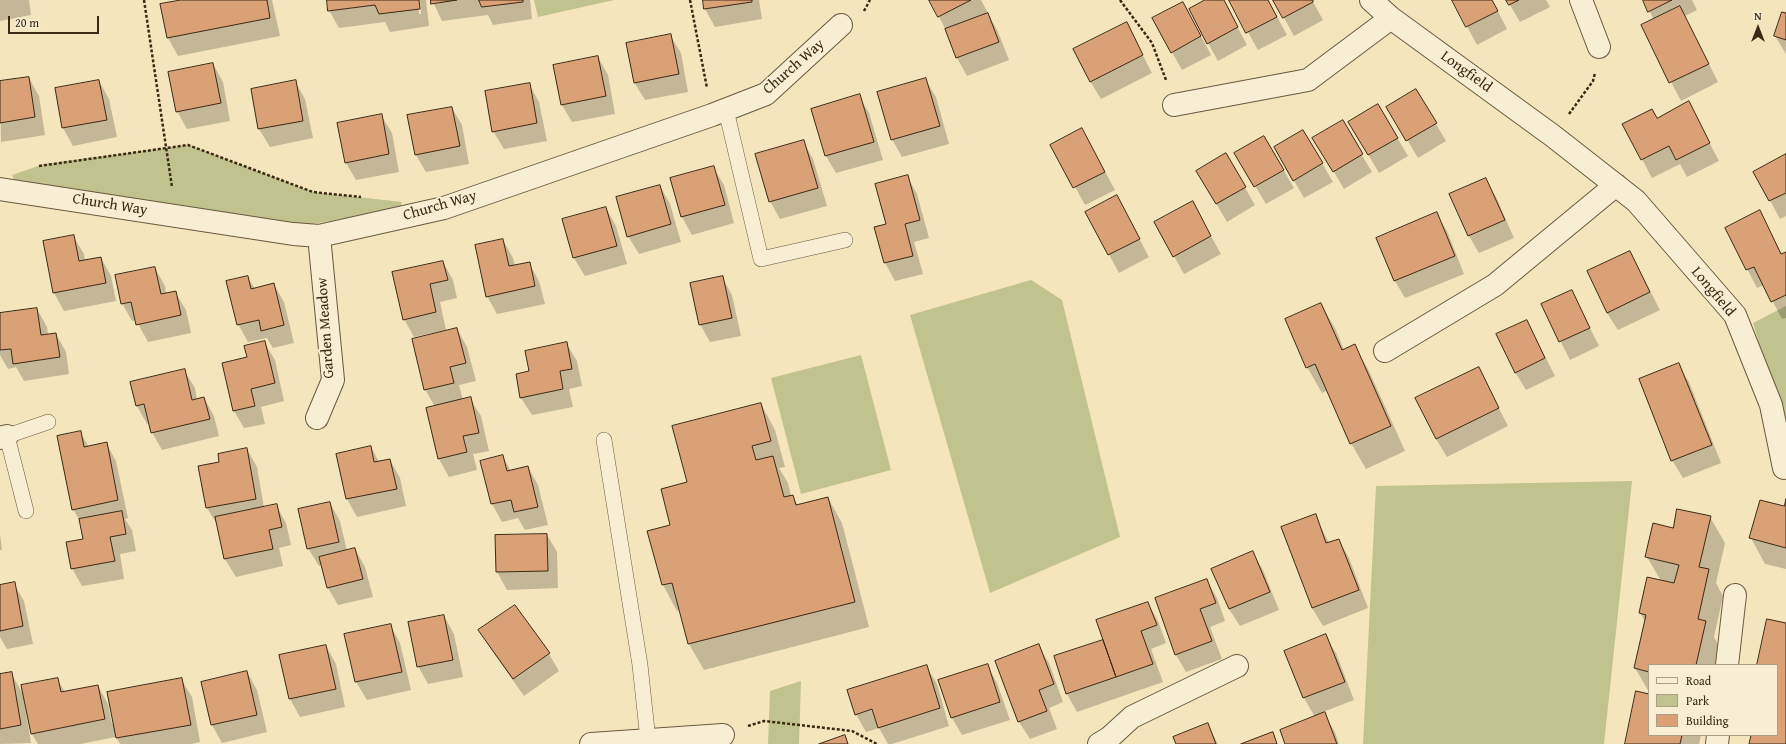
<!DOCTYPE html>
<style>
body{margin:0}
#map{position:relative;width:1786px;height:744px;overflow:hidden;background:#f5e5bd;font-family:"Gentium Book Plus",serif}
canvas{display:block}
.legend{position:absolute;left:1648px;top:664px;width:130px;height:72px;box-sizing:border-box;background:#f8eed4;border:1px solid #ac9f88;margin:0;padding:5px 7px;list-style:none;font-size:12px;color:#3b2915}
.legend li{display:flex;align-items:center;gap:8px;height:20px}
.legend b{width:20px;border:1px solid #ac9f88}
.north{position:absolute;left:1738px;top:8px;width:40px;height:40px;-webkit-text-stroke:3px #f8eed4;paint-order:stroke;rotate:0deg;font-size:11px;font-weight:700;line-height:16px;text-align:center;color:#3b2915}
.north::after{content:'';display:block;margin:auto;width:14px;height:18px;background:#3b2915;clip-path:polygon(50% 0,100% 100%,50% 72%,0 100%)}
.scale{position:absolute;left:8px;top:16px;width:91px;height:18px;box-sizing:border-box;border:2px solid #3b2915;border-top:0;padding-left:5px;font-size:12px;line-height:14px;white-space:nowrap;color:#3b2915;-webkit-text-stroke:3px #f8eed4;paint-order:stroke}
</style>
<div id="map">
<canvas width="1786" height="744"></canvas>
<ul class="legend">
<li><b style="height:5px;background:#f8eed4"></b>Road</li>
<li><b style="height:11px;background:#c0c38e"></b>Park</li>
<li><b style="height:11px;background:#daa076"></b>Building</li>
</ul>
<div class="north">N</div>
<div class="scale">20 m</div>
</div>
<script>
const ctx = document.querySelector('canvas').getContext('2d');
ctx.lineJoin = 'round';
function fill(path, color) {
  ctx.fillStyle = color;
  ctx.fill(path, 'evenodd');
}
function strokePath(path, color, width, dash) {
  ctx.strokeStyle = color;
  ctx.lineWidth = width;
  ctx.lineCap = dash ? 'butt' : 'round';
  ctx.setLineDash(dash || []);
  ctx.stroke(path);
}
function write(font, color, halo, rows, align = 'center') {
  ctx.font = font + ' "Gentium Book Plus",serif';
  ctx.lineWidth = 4;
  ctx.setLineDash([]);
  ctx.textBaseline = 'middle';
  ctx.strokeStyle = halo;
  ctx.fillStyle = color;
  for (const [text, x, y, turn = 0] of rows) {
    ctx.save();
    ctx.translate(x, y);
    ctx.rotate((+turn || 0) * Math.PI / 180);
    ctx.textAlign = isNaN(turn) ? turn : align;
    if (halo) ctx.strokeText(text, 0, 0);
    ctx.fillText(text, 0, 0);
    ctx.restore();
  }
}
const green = new Path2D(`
 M534,0H614L538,17Z
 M188,145L313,192L402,202L400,209L307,225L16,184L12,175L44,164Z
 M1031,280L1062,300L1120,537L990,593L910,315Z
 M1786,306V434L1753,323Z
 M861,355L891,470L801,494L771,378Z
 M1632,481L1604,744H1363L1376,486Z
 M801,681L799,744H768L770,691Z`);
const shadow = new Path2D(`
 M0,0H29L31,15L0,21Z
 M187,0H272L280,36L178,56L168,38L161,5Z
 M328,0H418L419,14H421L420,0H426L429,26L390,32L385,22L339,28L329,10Z
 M432,0H530L532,19L493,25L488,15L442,21Z
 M704,0H759L762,19L715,27L705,9Z
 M930,0H981L998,32L1009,60L967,76L957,58L947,32Z
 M1207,0H1223L1247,45L1218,61L1208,43Z
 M1230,0H1268L1287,35L1258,50Z
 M1274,0H1312L1323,20L1294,36Z
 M1453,0H1492L1507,29L1477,45Z
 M1507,0H1546L1550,7L1520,22Z
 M1644,0H1692L1697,10L1685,16L1718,82L1681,101L1642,26L1654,20Z
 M1786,14V54L1775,36Z
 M1193,21L1211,55L1182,70L1172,52Z
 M1126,23L1152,73L1101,99L1090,81Z
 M670,35L681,53L688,92L645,100L634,82Z
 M598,57L608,75L615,114L572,122L562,105Z
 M213,64L223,82L230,121L187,129L177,111Z
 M29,78L39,96L45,135L1,142L0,82Z
 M925,79L936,97L949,144L902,157L892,139Z
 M99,81L109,99L117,137L73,146L63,128L56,89Z
 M295,81L305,99L313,138L270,147L259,129L252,90Z
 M529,84L539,102L547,141L504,149L493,131Z
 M1416,90L1446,141L1418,158L1388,107Z
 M859,96L869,113L883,160L836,173L826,156Z
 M1378,105L1408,156L1379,173L1349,122Z
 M452,108L462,125L469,164L426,172L416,155Z
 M381,115L392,133L399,172L356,180L346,163Z
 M1657,119L1698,121L1719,161L1687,177L1680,164L1652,178L1624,125Z
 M1342,122L1372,172L1344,189L1314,138Z
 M1303,131L1333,182L1304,198L1275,148Z
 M1264,137L1294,188L1266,204L1236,154Z
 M803,141L813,159L827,206L780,219L770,201Z
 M1052,145L1092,147L1115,190L1085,205Z
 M1225,154L1255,205L1227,222L1197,171Z
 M1786,156V216L1780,219L1755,172Z
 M713,167L724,185L734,223L692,235L682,217L671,179Z
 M907,176L917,194L929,238L914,242L923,274L895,281L885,263L875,228L887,225Z
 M1486,179L1496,197L1514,238L1479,253L1469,236Z
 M660,186L670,204L681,242L639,254L628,236Z
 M606,208L616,226L627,264L585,276L574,258L564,220Z
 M1086,212L1126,214L1149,257L1119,273Z
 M1760,212L1782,255L1786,253V318L1782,319L1764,285L1757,288L1726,228Z
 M1436,214L1447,231L1464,274L1405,298L1395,281Z
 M1202,220L1221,254L1184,274L1174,256Z
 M73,236L84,254L85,261L101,258L111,276L116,301L64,311L54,293Z
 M503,240L513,258L515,266L529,263L539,281L545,304L497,314L487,296Z
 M1630,252L1660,310L1618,330L1607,313Z
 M443,262L453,280L457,298L440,302L446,330L414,337L404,319Z
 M155,268L165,286L166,294L175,292L186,310L191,333L148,342L136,320L132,321L122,303Z
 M722,277L732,295L741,336L710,342L700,324Z
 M248,278L255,289L274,285L284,302L294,343L273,348L267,338L248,342L238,324Z
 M1571,291L1599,346L1570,360L1542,305Z
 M1321,304L1336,330L1344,350L1354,345L1369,371L1405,451L1366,469L1351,443L1328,390L1322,393L1307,367Z
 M37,309L47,327L48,335L56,334L66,352L69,374L24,381L16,367L8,369L0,355V314Z
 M1527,321L1555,376L1526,390L1515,372Z
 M457,329L467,347L476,381L459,385L463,400L470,399L481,416L489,451L473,454L477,470L449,477L439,459L427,409L435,407L425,389Z
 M264,342L275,360L284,401L261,407L265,424L244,428L234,411L248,357Z
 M566,343L577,361L582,386L569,389L573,407L532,415L521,398Z
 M1678,364L1689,382L1721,463L1683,478L1672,460Z
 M1478,368L1508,426L1447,457L1436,439Z
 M184,370L195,388L197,400L204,398L214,416L219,436L162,450L152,432L149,423L147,424L137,406L131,383Z
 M761,404L775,430L785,467L779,468L788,483L791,496H793L798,506L828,498L842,523L869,627L704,670L689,644L680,610L677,611L663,585L649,532L671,526L688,483Z
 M80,432L89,447L106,443L116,461L128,518L125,519L132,530L136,551L120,554L124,579L82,586L72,568L84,539L81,523L73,509Z
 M371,447L379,462L390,460L400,478L406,506L357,517L347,499Z
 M247,449L257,467L264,508L276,505L286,523L291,545L279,548L283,566L236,577L225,559L218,526L207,508L199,467L220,463Z
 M503,457L511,471L528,467L538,485L548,525L525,530L518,518L502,522L492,504L482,462Z
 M330,503L340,521L347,551L355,549L365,567L373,597L338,605L328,588L322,565L319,566L308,548Z
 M1786,503V569L1765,564L1751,538L1785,508Z
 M1315,516L1329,543L1339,540L1349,558L1368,608L1323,626L1312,608Z
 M1710,517L1725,543L1716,583L1723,596L1714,637L1720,648L1716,665H1649V692L1635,668L1646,623L1640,613L1661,581L1647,557L1673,529Z
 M0,534L2,550H0Z
 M547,535L557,552L558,588L507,590L497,572L496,536Z
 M1252,552L1263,570L1279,610L1240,626L1229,609Z
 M1207,581L1217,598L1225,621L1210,627L1222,659L1186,672L1176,655Z
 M14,584L24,601L33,644L7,649L0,637V586Z
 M1148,603L1158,621L1166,643L1151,649L1163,682L1077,712L1067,694L1055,657L1104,641Z
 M444,616L454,634L463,677L428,684L418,666Z
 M390,625L400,643L411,690L367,700L356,682L345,635Z
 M480,631L549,654L559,671L524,696L490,648Z
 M1325,636L1336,653L1354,700L1323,712L1335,732L1339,744H1286L1315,717L1304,698L1285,652Z
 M1038,645L1049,663L1063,702L1049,708L1057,729L1030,739L1019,722L996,661Z
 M326,646L336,664L345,707L300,717L290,699L280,656Z
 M987,665L997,683L1010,720L962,735L952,718Z
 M926,666L937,684L949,726L892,744H888L879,728L866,732L856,714Z
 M247,672L257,690L267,732L222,743L212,725Z
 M11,673L23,694L31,743L0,744V675Z
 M57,679L65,692L98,686L108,704L112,724L181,679L192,697L200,742L191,744H120L116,737L80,744H38L32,734Z
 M1649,695V735H1701L1699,744H1626Z
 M1207,724L1218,744H1177Z`);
const building = new Path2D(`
 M181,0H267L270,18L167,38L160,4Z
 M327,0H419L420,9L379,14L375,5L328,11Z
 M431,0H457L431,4Z
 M479,0H523V2L482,7Z
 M703,0H752V2L704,9Z
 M929,0H971L938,17Z
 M1205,0H1224L1238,27L1207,44L1189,9Z
 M1229,0H1268L1277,17L1246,33Z
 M1273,0H1313V2L1283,18Z
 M1452,0H1492L1498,11L1466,27Z
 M1506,0H1519L1509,5Z
 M1643,0H1672L1648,12Z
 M1183,2L1201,36L1171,53L1152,18Z
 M1680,6L1709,64L1669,83L1641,25Z
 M1782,12L1786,13V40L1774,36Z
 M988,13L999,42L956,58L945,29Z
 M1127,22L1143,55L1090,82L1073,49Z
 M671,34L679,74L634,83L626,43Z
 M598,56L606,96L561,105L553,65Z
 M213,63L221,103L176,112L168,72Z
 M29,77L35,117L0,123V81Z
 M926,78L940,126L891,140L877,92Z
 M99,80L107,120L62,128L55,88Z
 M296,80L303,121L258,129L251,89Z
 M530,83L537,123L492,132L485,91Z
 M1416,89L1437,123L1406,141L1386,107Z
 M860,94L874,142L825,156L811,109Z
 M1689,101L1710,143L1676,160L1669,146L1641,160L1622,124L1652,109L1657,118Z
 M1378,104L1398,138L1368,155L1348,122Z
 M452,107L460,146L415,155L407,115Z
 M382,114L389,154L345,163L337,123Z
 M1343,120L1363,154L1333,172L1312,138Z
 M1082,128L1105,172L1073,188L1050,145Z
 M1303,130L1323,163L1293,181L1274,147Z
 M1264,136L1284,170L1254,187L1234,153Z
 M804,140L818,188L769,202L755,154Z
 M1226,153L1246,187L1216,204L1196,171Z
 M1786,154V193L1769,201L1753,172Z
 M714,166L725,205L681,217L670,178Z
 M908,175L920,220L905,224L913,256L884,263L874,227L886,224L875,184Z
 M1486,178L1505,220L1468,236L1449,194Z
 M660,185L671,224L627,237L616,197Z
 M1117,195L1140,239L1108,255L1085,212Z
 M1193,201L1211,236L1173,257L1154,222Z
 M606,207L617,246L573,258L562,219Z
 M1760,210L1781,254L1786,252V295L1771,302L1754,267L1746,270L1725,228Z
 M1437,212L1455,256L1394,281L1376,238Z
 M74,235L79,261L101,257L106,283L53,293L43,241Z
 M503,239L509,266L530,262L535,286L486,297L475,245Z
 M1630,251L1650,292L1607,313L1587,271Z
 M443,261L448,280L430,284L436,312L403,320L392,272Z
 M155,267L161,294L176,291L181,315L136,325L131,302L121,304L115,275Z
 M248,276L251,289L274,283L284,325L261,331L259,320L237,325L226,281Z
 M723,276L732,318L699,325L690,283Z
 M1572,290L1590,328L1559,342L1541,304Z
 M1321,303L1342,350L1355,344L1391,426L1350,444L1315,364L1306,368L1285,319Z
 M37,308L41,335L56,333L60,357L13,364L11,349L0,350V313Z
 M1527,320L1545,358L1515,373L1496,334Z
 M457,328L466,363L450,367L454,383L424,390L412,339Z
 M265,341L275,383L251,389L255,406L233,411L222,363L247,357L244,346Z
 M567,342L572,369L560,371L563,389L520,398L516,374L529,371L525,351Z
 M1679,363L1712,445L1671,461L1639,379Z
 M1479,367L1499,408L1436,439L1415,398Z
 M185,369L192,400L204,397L210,419L151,433L144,404L136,406L130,382Z
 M471,397L479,433L463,436L467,452L438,459L426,408Z
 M761,403L771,441L752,446L756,460L773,456L784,497L793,495L796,505L828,497L855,602L688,644L672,583L662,585L647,531L670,525L661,489L687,482L672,426Z
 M81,431L84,447L107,442L118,500L72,510L57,436Z
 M371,446L374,462L390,459L397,489L346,499L336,454Z
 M247,448L256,499L206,508L198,466L219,462L218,454Z
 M503,455L507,471L528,466L538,507L514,512L511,500L491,504L480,461Z
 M1786,499V548L1749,538L1760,500L1784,506Z
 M330,502L339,542L307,549L298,509Z
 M277,504L282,527L269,530L273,549L224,559L215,517Z
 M1677,509L1711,516L1699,567L1709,569L1698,619L1706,621L1696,665H1649V672L1634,668L1646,615L1639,613L1647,577L1674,583L1679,565L1645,557L1653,523L1673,528Z
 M122,511L126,534L110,537L115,561L71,569L66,542L83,539L79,519Z
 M1316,514L1326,543L1339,539L1359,590L1312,608L1281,527Z
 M547,534L548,571L496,572L495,535Z
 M355,548L363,579L327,588L319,557Z
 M1253,551L1270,592L1229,609L1211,569Z
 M1207,579L1216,603L1200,609L1212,641L1175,655L1155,598Z
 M15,582L23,626L0,631V585Z
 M1148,602L1157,625L1141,631L1153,664L1116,677L1096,620Z
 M515,605L550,653L513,679L478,630Z
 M444,615L453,660L417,667L408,622Z
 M1767,619L1786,623V744H1749L1751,735H1777V665H1757Z
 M391,624L402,672L355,682L344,634Z
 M1326,634L1345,682L1303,698L1284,651Z
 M1103,640L1116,677L1066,694L1054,656Z
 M1039,644L1054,684L1039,690L1047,711L1018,722L995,661Z
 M326,645L336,689L289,699L279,655Z
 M988,664L1000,702L951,718L938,680Z
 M927,665L940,708L878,728L872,709L855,715L847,690Z
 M247,671L257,715L211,725L201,682Z
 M12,672L21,725L0,729V674Z
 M58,678L61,692L98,685L105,719L31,734L21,685Z
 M182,678L191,725L116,738L107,692Z
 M1636,691L1649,694V735H1682L1680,744H1625Z
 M1325,712L1337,744H1285L1280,730Z
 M1208,723L1216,744H1176L1173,737Z
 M1273,732L1277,744H1241Z
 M845,735L848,744H819Z`);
const path = new Path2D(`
 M144,0L172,187
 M690,0L707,88
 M1120,0L1152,43L1166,80
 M864,11L870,0
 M1569,114L1593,81L1595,73
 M39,166L188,145L313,192L361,197
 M748,726L764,721L852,731L877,744`);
const service = new Path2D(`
 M726,110L761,259L845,240
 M604,440L640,665L648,740
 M26,511L7,436L48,422`);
const minor = new Path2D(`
 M1371,0L1391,18L1553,136L1636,201L1735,315L1771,405L1784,468
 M1581,0L1599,47
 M1174,105L1308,80L1391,18
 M0,189L293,234L319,236L444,208L712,115L766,94L841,25
 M1385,351L1495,285L1616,185
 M317,418L333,380L319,236
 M0,438L7,436
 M1727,665L1735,595
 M591,744L723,735
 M1099,744L1109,738L1132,717L1237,666
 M1717,744L1718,735`);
const streetNames = [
 ["Church Way",794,67,-41],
 ["Longfield",1466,72,36],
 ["Church Way",110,205,9],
 ["Church Way",440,206,-16],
 ["Longfield",1713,292,50],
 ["Garden Meadow",326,328,-94]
];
fill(green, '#c0c38e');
fill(shadow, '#0003');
fill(building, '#daa076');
strokePath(building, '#3b2915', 1);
strokePath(service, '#6a583f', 16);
strokePath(minor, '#6a583f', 24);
strokePath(path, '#3b2915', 2.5, [3, 2]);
strokePath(service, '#f8eed4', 15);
strokePath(minor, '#f8eed4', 22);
write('15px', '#3b2915', '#f8eed4', streetNames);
</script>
